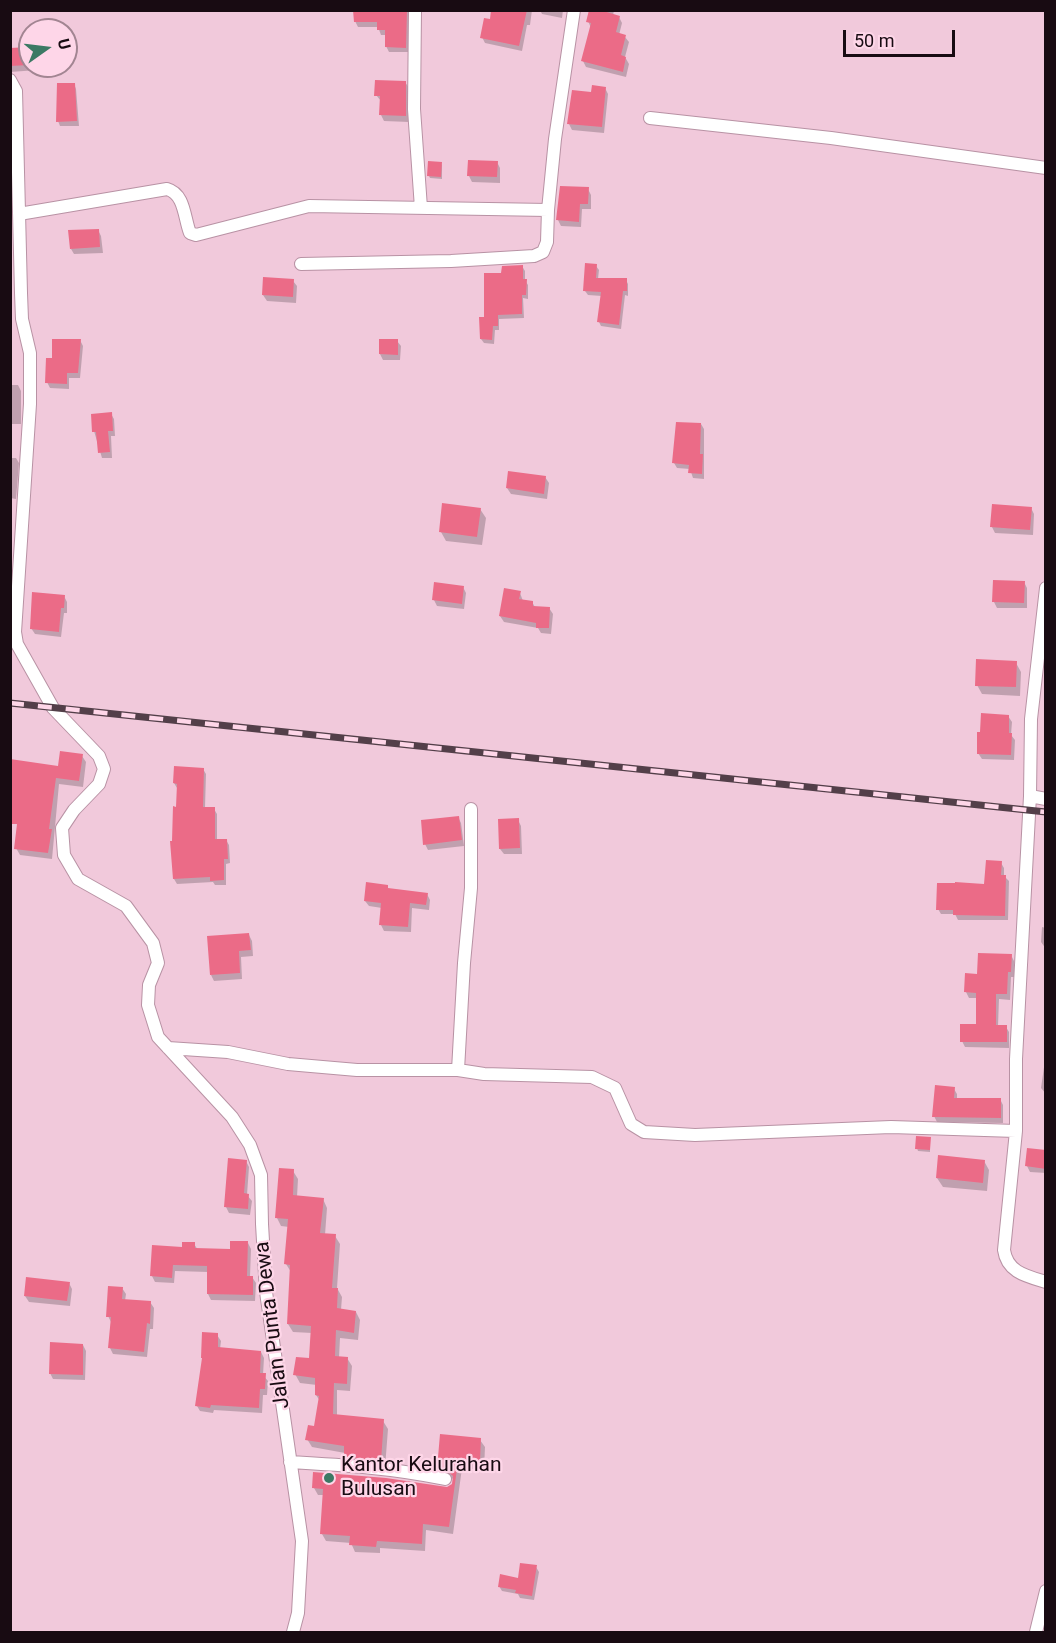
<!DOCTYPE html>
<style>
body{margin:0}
#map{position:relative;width:1056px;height:1643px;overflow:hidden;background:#f1c9db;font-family:Roboto,sans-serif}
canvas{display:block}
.frame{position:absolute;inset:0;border:12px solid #180b12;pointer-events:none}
.north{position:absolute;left:18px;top:18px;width:60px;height:60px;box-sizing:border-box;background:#fed6e8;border:2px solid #a28592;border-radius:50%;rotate:76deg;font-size:16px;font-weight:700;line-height:24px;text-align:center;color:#180b12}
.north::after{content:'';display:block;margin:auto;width:21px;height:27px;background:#3c7964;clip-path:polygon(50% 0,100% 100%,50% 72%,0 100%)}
.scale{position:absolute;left:843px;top:30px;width:112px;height:27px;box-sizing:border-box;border:3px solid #180b12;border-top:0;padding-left:8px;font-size:18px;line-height:21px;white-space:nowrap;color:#180b12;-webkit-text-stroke:4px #fed6e8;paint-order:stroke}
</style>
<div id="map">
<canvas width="1056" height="1643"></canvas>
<div class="frame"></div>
<div class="north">U</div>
<div class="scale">50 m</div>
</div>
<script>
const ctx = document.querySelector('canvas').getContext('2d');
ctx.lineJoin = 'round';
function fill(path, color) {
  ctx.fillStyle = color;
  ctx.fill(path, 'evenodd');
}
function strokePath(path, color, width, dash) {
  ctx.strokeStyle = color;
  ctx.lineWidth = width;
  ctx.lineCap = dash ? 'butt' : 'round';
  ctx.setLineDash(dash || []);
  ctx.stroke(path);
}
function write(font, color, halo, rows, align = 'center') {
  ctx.font = font + ' Roboto,sans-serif';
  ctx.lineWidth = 4.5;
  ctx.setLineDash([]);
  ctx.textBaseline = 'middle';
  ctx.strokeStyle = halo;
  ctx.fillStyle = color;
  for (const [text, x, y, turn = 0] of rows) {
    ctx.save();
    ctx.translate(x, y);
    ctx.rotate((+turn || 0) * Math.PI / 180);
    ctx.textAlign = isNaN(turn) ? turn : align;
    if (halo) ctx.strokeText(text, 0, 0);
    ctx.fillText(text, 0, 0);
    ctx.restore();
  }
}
const shadow = new Path2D(`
 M360,10H411L409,16V52H389L386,46L387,35H381L378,27H358L355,21Z
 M493,10H532L530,25H527L522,51L485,43L482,37L491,21Z
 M540,10H563L562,18L542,14Z
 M591,10H614L613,16L619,17L622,23L619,35L625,37L629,42L625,57L629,64L626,77L586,67L583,61L591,28L588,21Z
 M30,48V66H37L38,70L10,72V50Z
 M405,82L409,88V122L384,121L381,115V101L376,95Z
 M74,84L76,89L79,126H60L58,121Z
 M605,88L608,94L604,133L572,130L569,124L592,94Z
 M497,162L500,168V183L472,182L469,176Z
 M442,164V179L430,178L429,176Z
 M588,189L591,195V209H582L581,227L561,226L558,220Z
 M98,230L101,236L103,253L74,254L71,249Z
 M522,266L525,271V280L528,285V299L523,298L524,318L499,319V330H495L494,344L484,343L481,339L485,318L503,275Z
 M596,266L599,270L598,279L626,280L628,284V296L625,295L621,329L601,326L599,322L602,296L588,295L585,291Z
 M293,281L297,286L296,303L267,301L263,295Z
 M80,340L83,346L80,378H69V389L50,388L47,382L53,359Z
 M397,341L401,346L400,360H383L380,354Z
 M10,385H18L21,391V424H10Z
 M111,414L114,419L115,436H111L112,458H102L94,431Z
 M701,424L704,429V479L693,478L690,469L677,468L674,463Z
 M10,458H16L19,463L16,499L10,498Z
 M545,477L549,483L547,499L511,494L507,488Z
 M1031,508L1034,514L1033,535L995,533L992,527Z
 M480,509L486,518L482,545L446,541L441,532Z
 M1024,582L1027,588V608H997L994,602Z
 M463,587L466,593L464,609L437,606L434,600Z
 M520,593L523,601L532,602L535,607L549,608L553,614L551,634L541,633L538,628L504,622L500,616Z
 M64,596L67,602V613H64L61,637L35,634L31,628Z
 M1016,663L1021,672L1020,696L982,694L977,685Z
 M1008,716L1012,722L1011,735L1015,740L1014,760L982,759L978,753Z
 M82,756L86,762L83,787L59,784L52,859L20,855L16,848L19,827L15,822L60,768Z
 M203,769L206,774L205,808L214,809L217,814V840H226L229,845L230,863L226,864V885H215L213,882L177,884L174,879L178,808L177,788L174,783Z
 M458,817L461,823L464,846L428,850L425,844Z
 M518,820L521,826L522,854H504L500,849Z
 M1001,863L1004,868V876L1009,881L1008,920H958L955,914H941L938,909L985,885Z
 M387,886L389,890L427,894L430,900L429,910L412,908L411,932L384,931L381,925L382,908L369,906L365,901Z
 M1042,927L1046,928V949L1041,942Z
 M249,935L252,941L253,956L241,957L242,979L214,981L211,975Z
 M1011,955L1014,961V977H1011L1010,1000L999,999L998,1026L1006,1027L1009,1032V1048L965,1047L962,1041L977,1026L978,998H969L966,992Z
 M1046,1053V1094L1041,1088Z
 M954,1089L957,1094V1099H1000L1003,1105V1123L937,1122L934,1116Z
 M930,1138V1152L918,1151L917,1148Z
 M1046,1152V1173L1030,1172L1027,1166Z
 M246,1161L249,1167L247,1195L252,1201L250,1215L229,1213L226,1207Z
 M984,1161L989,1170L987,1191L943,1187L937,1178Z
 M293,1171L298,1179L297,1197L323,1199L327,1208L325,1235L335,1236L340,1244L337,1288L342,1297L341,1310L356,1312L360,1320L358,1340L340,1338L339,1358H347L352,1366L350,1391L337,1390V1416L383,1421L388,1429L385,1468L350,1465L345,1457V1453L312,1447L307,1439L316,1427L320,1401L316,1395L317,1385L300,1383L295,1374L311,1360L312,1333L293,1332L288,1324L291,1272L286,1264L289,1227L281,1226L277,1218Z
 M248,1243L251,1249L250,1277H252L256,1283L255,1301L211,1300L208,1294V1272L175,1271L174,1283L155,1282L152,1276L183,1248L194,1244L198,1250L231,1251Z
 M69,1283L72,1289L70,1306L29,1302L25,1296Z
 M122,1288L126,1294L125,1301L150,1302L154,1308L153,1329H150L147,1357L113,1354L110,1348L111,1322L108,1316Z
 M217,1335L221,1341L220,1349L261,1352L264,1358L263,1375L268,1381L267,1395H263L262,1413L214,1410L213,1413L200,1411L197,1406Z
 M83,1345L86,1351L85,1380L53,1379L50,1373Z
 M480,1440L485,1447L484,1470L462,1468L453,1534L426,1530L425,1551L380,1548V1553L355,1552L351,1543L326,1541L322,1534L324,1495H318L314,1488H447L453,1485L454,1479L443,1476L439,1469Z
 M536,1567L539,1572L534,1600L520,1598L518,1594L502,1591L499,1586L519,1580Z`);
const building = new Path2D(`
 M353,10H407L406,48L385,47V30H377V22H354Z
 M491,10H527L519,46L480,38L484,18L490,19Z
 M589,10H600L620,16L616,32L626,35L621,55L626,57L623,72L581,61L591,23L586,22Z
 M30,47V65L10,66V48Z
 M375,80L406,81V116L379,115L380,96H374Z
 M57,83H75L77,121L56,122Z
 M592,85L606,87L602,127L567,124L572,90L591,92Z
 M468,160L498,161L497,177L467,176Z
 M428,161L442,162L441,177L427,176Z
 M560,186L589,187L588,204H580L579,222L556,220Z
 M99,229L100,247L70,249L68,230Z
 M585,263L597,264L596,278H627V291H623L619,325L597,322L601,292L583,291Z
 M523,265V279H527L526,295H522V314L498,315V326H493L492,340L480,339L479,317H484V273H501L502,266Z
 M263,277L294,279L293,297L262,295Z
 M52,339H81L78,373H67V384L45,383L46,358H52Z
 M379,339H398V355L379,354Z
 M112,412L113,431H108L110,452L98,453L96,432H92L91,414Z
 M676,422L701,423L700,454H703L702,474L688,473L689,465L672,463Z
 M508,471L546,476L544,494L506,488Z
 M442,503L481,508L477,537L439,532Z
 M992,504L1032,507L1030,530L990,527Z
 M993,580L1025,581L1024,603L992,602Z
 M434,582L464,586L462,604L432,600Z
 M504,588L521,591L519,599L533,601V606L550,607L549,628H536V623L499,616Z
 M32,592L65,595L64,608H61L59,632L30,629Z
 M976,659L1017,661L1016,687L975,686Z
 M981,713L1009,715V733H1012L1011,755L977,754V732H980Z
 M60,751L83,754L79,781L56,778L49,829H52L48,853L14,849L17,824H10V759L58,766Z
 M174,766L204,768L203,807H215V839H227L228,859H224V880L210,881V877L173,879L170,841H172L173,806L176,807L177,784L173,783Z
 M459,816L462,840L423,845L421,820Z
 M519,818L520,848L499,849L498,819Z
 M986,860L1002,861L1001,875H1006L1005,916L953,915V910H936L937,883H955V882L984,884Z
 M366,882L388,885V888L428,893L426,905L410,903L408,927L379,925L381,903L364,901Z
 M249,933L251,950L239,951L240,973L210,975L207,936Z
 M978,953L1012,954L1011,972H1008L1007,994H996V1025H1007V1042H960V1024H976V993L964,992L965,973L977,974Z
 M935,1085L955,1087L954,1098H1001V1118L932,1117Z
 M916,1136L931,1137L930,1150L915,1149Z
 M1027,1148L1046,1150V1169L1025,1166Z
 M938,1155L985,1160L983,1183L936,1178Z
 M228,1158L247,1160L244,1193L249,1194L248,1209L224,1207Z
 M279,1168L294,1169L293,1195L324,1198L320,1233L336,1234L332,1288H338L337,1308L356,1311L354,1333L336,1330L335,1356L348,1357L347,1384L334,1383L333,1414L384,1419L381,1461L344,1457V1446L305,1440L308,1425L314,1426L319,1396L315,1395V1378L293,1375L296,1357L309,1358L311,1326L287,1324L290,1265L284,1264L288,1219L275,1218Z
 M230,1241H248L247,1276H253V1295L207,1294V1266L173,1265L172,1278L150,1276L152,1245L182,1247V1242H195V1248L230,1249Z
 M26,1277L70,1282L67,1301L24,1296Z
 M108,1286L123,1287L122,1299L151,1301L150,1324L147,1323L144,1352L108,1348L111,1317H106Z
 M202,1332L218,1333V1347L261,1351L260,1373H266L265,1389H260L259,1408L211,1405L210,1408L195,1406L202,1358H201Z
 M50,1342L83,1344V1375L49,1374Z
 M440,1434L481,1438L480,1463L458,1462L449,1527L423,1524L422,1544L377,1541L376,1547L349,1545L350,1536L320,1534L323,1489L312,1488L313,1472L386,1478L447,1487L452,1484L453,1476L447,1471L437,1469Z
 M520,1563L537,1565L532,1596L515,1593L516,1590L498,1587L500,1574L518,1578Z`);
const street = new Path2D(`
 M415,10L414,109L421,208
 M10,80L16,91L21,293L22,319L30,353V404L15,632L17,644L53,708L99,756L104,769L99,784L74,810L62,828L64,855L78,879L126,906L153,943L158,963L149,985L148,1005L158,1037L232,1117L250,1145L261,1175L262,1224L266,1292L302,1541L298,1613L293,1632
 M650,118L831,138L1046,168
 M19,214L167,189C185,194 184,218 190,233L196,235L309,206L548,210L555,139L574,10
 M301,264L451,261L534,256L543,252L547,242L548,210
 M1046,588L1031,719L1030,796L1016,1059V1131L1004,1250C1007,1272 1026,1276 1046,1282
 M1030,796L1046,799
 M168,1048L228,1052L288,1064L357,1070H458L484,1074L592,1077L615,1088L631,1124L644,1132L695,1135L891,1127L1016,1131
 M458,1070L464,963L471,888V809
 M290,1462C343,1465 393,1468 445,1479
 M1036,1632L1046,1591`);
const rail = new Path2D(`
 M10,703L1046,812`);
const markers = [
 [329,1478,6,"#3c7964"]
];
const streetNames = [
 ["Jalan Punta Dewa",273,1325,-97]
];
const poiNames = [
 ["Kantor Kelurahan",341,1466],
 ["Bulusan",341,1490]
];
fill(shadow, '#0003');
fill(building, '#eb6b87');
strokePath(street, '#b892a4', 14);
strokePath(street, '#fff', 12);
strokePath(rail, '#533f49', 7);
strokePath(rail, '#fed6e8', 4.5, [14]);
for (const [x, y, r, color] of markers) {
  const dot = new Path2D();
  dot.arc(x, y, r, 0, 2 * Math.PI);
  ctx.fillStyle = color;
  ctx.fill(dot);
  strokePath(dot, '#fed6e8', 2);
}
write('21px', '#180b12', '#fed6e8', streetNames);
write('21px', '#180b12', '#fed6e8', poiNames, 'left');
</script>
